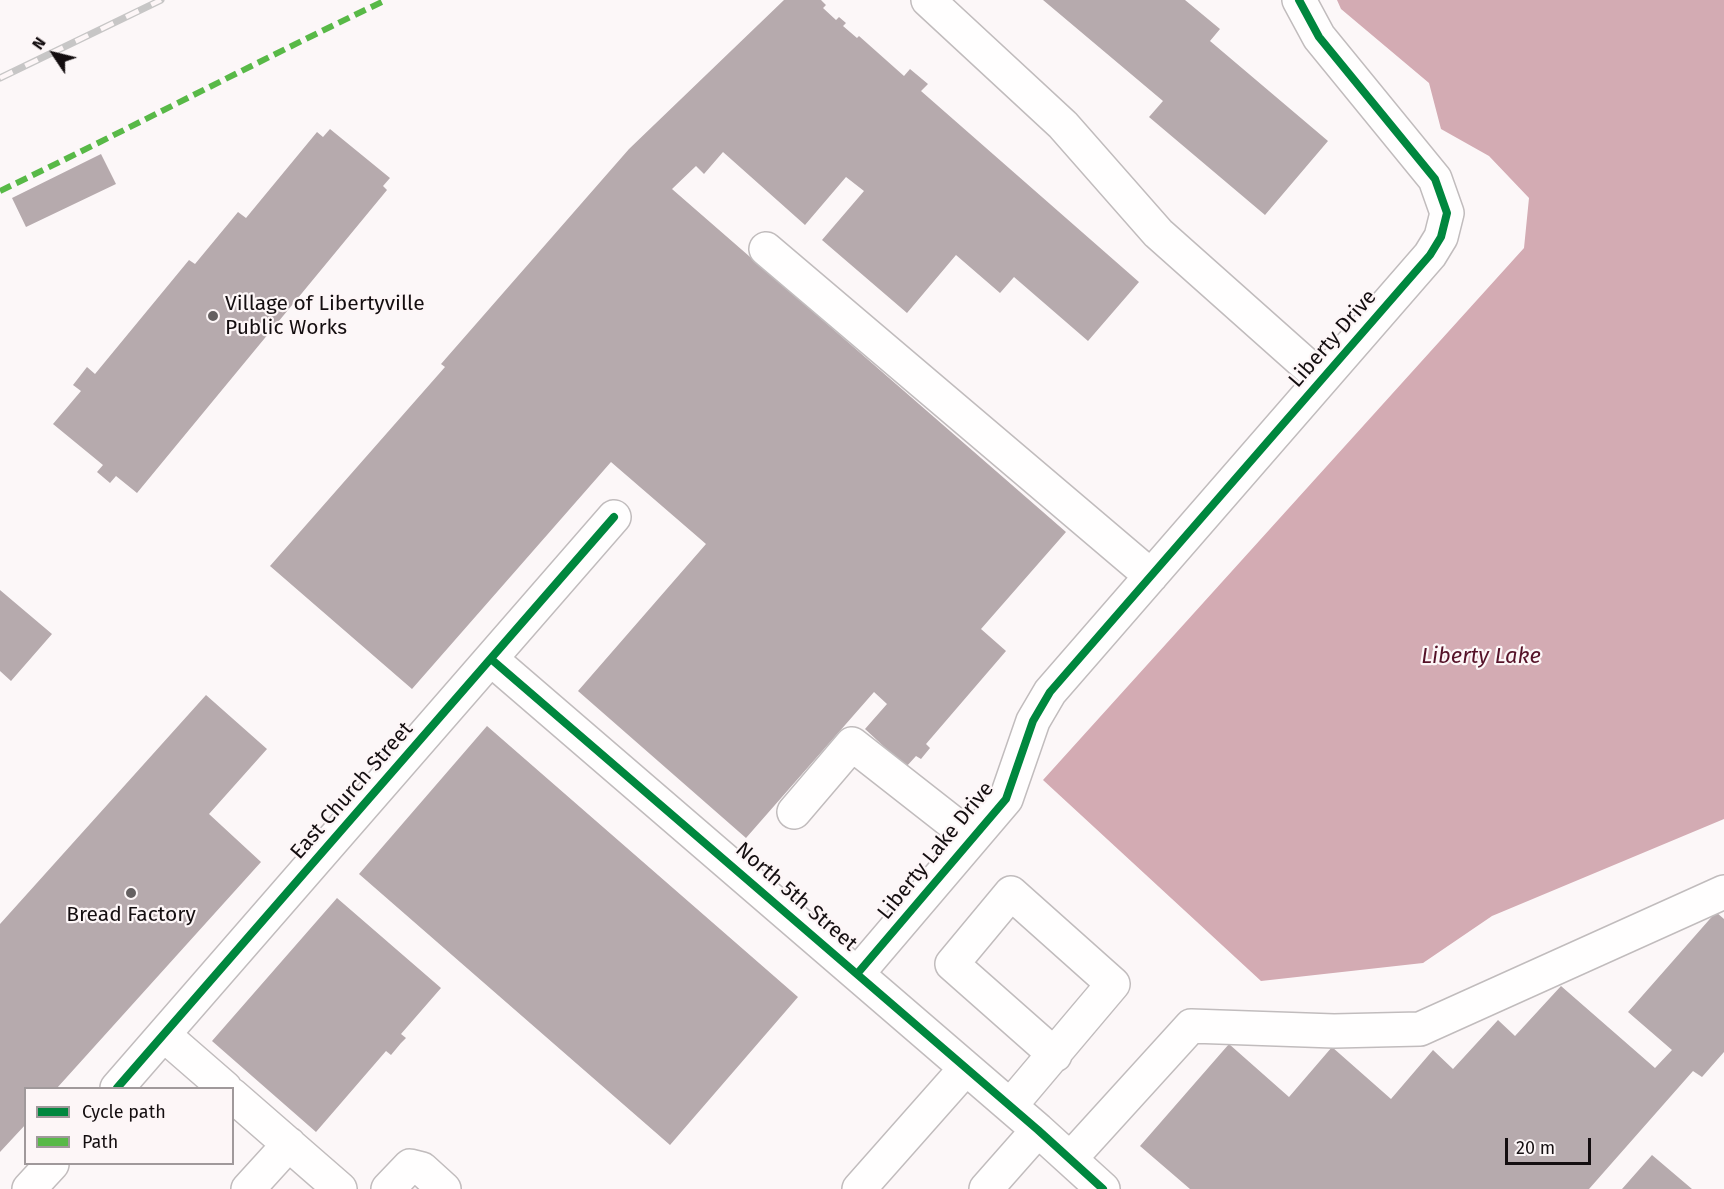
<!DOCTYPE html>
<style>
body{margin:0}
#map{position:relative;width:1724px;height:1189px;overflow:hidden;background:#fcf7f8;font-family:"Fira Sans",sans-serif}
canvas{display:block}
.legend{position:absolute;left:24px;top:1087px;width:210px;height:78px;box-sizing:border-box;background:#fdf6f7;border:2px solid #a0999b;margin:0;padding:8px 10px;list-style:none;font-size:18px;color:#140e10}
.legend li{display:flex;align-items:center;gap:12px;height:30px}
.legend b{width:30px;border:2px solid #a0999b}
.north{position:absolute;left:24px;top:24px;width:60px;height:60px;-webkit-text-stroke:4px #fdf6f7;paint-order:stroke;rotate:305deg;font-size:16px;font-weight:700;line-height:24px;text-align:center;color:#140e10}
.north::after{content:'';display:block;margin:auto;width:21px;height:27px;background:#140e10;clip-path:polygon(50% 0,100% 100%,50% 72%,0 100%)}
.scale{position:absolute;left:1505px;top:1138px;width:86px;height:27px;box-sizing:border-box;border:3px solid #140e10;border-top:0;padding-left:8px;font-size:18px;line-height:21px;white-space:nowrap;color:#140e10;-webkit-text-stroke:4px #fdf6f7;paint-order:stroke}
</style>
<div id="map">
<canvas width="1724" height="1189"></canvas>
<ul class="legend">
<li><b style="height:8px;background:#00873e"></b>Cycle path</li>
<li><b style="height:8px;background:#58b947"></b>Path</li>
</ul>
<div class="north">N</div>
<div class="scale">20 m</div>
</div>
<script>
const ctx = document.querySelector('canvas').getContext('2d');
ctx.lineJoin = 'round';
function fill(path, color) {
  ctx.fillStyle = color;
  ctx.fill(path, 'evenodd');
}
function strokePath(path, color, width, dash) {
  ctx.strokeStyle = color;
  ctx.lineWidth = width;
  ctx.lineCap = dash ? 'butt' : 'round';
  ctx.setLineDash(dash || []);
  ctx.stroke(path);
}
function write(font, color, halo, rows, align = 'center') {
  ctx.font = font + ' "Fira Sans",sans-serif';
  ctx.lineWidth = 4.5;
  ctx.setLineDash([]);
  ctx.textBaseline = 'middle';
  ctx.strokeStyle = halo;
  ctx.fillStyle = color;
  for (const [text, x, y, turn = 0] of rows) {
    ctx.save();
    ctx.translate(x, y);
    ctx.rotate((+turn || 0) * Math.PI / 180);
    ctx.textAlign = isNaN(turn) ? turn : align;
    if (halo) ctx.strokeText(text, 0, 0);
    ctx.fillText(text, 0, 0);
    ctx.restore();
  }
}
const water = new Path2D(`
 M1337,0H1724V819L1492,916L1423,963L1261,981L1043,780L1524,248L1529,198L1489,156L1441,129L1429,83L1341,9Z`);
const building = new Path2D(`
 M784,0H821L826,5L823,8L836,20L839,17L846,23L843,26L857,38L859,36L904,76L910,69L928,84L921,91L1139,282L1088,341L1014,277L1000,293L956,255L907,313L822,240L864,191L846,177L805,225L723,152L704,174L696,166L672,189L1066,532L981,629L1006,651L926,744L930,748L921,759L916,756L906,767L865,729L887,704L874,692L746,838L578,691L706,544L611,462L412,689L270,566L445,367L441,364L629,149Z
 M1043,0H1185L1220,29L1210,41L1328,141L1265,215L1149,117L1163,101Z
 M330,129L390,178L383,186L387,190L137,493L116,476L110,483L97,472L103,465L53,424L81,391L73,385L87,367L95,374L189,260L195,264L238,212L246,218L317,132L323,137Z
 M101,154L116,184L26,227L12,198Z
 M0,590L52,634L11,681L0,671Z
 M206,695L267,749L209,814L261,862L57,1088H26V1124L0,1152V924Z
 M487,726L798,997L670,1145L359,874Z
 M337,898L441,988L401,1034L406,1038L401,1043L391,1055L386,1051L316,1132L212,1041Z
 M1716,912L1724,919V1052L1702,1077L1693,1071L1589,1189H1190L1140,1146L1229,1044L1289,1097L1332,1047L1391,1099L1433,1050L1453,1069L1498,1020L1515,1036L1561,986L1655,1068L1672,1050L1628,1012Z
 M1652,1155L1692,1189H1622Z`);
const minor = new Path2D(`
 M928,0L1063,125L1158,233L1322,379
 M766,249L1151,576
 M491,659L1038,1130L1103,1189
 M794,812L852,744L972,838
 M857,974L1006,799L1033,721L1050,692L1430,255L1441,237L1447,213L1435,179L1319,37L1299,0
 M164,1035L225,1088
 M117,1088L614,517
 M232,1095L340,1189
 M1010,1106L1113,984L1011,893L952,964L1055,1055
 M1070,1159L1191,1026L1334,1031L1420,1029L1724,892
 M29,1189L52,1164
 M248,1189L289,1144
 M388,1189L410,1166L422,1169L444,1189
 M859,1189L966,1068
 M986,1189L1038,1130`);
const rail = new Path2D(`
 M0,78L161,0`);
const quiet = new Path2D(`
 M0,191C129,129 256,62 386,0`);
const cycleway = new Path2D(`
 M491,659L1038,1130L1103,1189
 M857,974L1006,799L1033,721L1050,692L1430,255L1441,237L1447,213L1435,179L1319,37L1299,0
 M117,1088L614,517`);
const markers = [
 [213,316,6,"#656061"],
 [131,893,6,"#656061"]
];
const poiNames = [
 ["Village of Libertyville",225,304],
 ["Public Works",225,328],
 ["Bread Factory",131,915,"center"]
];
const streetNames = [
 ["Liberty Drive",1333,339,-49],
 ["East Church Street",352,791,-49],
 ["Liberty Lake Drive",936,851,-51],
 ["North 5th Street",796,897,41]
];
const waterNames = [
 ["Liberty Lake",1481,657]
];
fill(water, '#d3abb3');
fill(building, '#b6aaad');
strokePath(minor, '#c1bcbd', 36);
strokePath(minor, '#fffefe', 33);
strokePath(rail, '#c7c6c6', 7);
strokePath(rail, '#fdf6f7', 4.5, [14]);
strokePath(quiet, '#58b947', 6, [12, 6]);
strokePath(cycleway, '#00873e', 8);
for (const [x, y, r, color] of markers) {
  const dot = new Path2D();
  dot.arc(x, y, r, 0, 2 * Math.PI);
  ctx.fillStyle = color;
  ctx.fill(dot);
  strokePath(dot, '#fdf6f7', 2);
}
write('21px', '#140e10', '#fdf6f7', poiNames, 'left');
write('21px', '#140e10', '#fdf6f7', streetNames);
write('italic 22px', '#551228', '#fdf6f7', waterNames);
</script>
